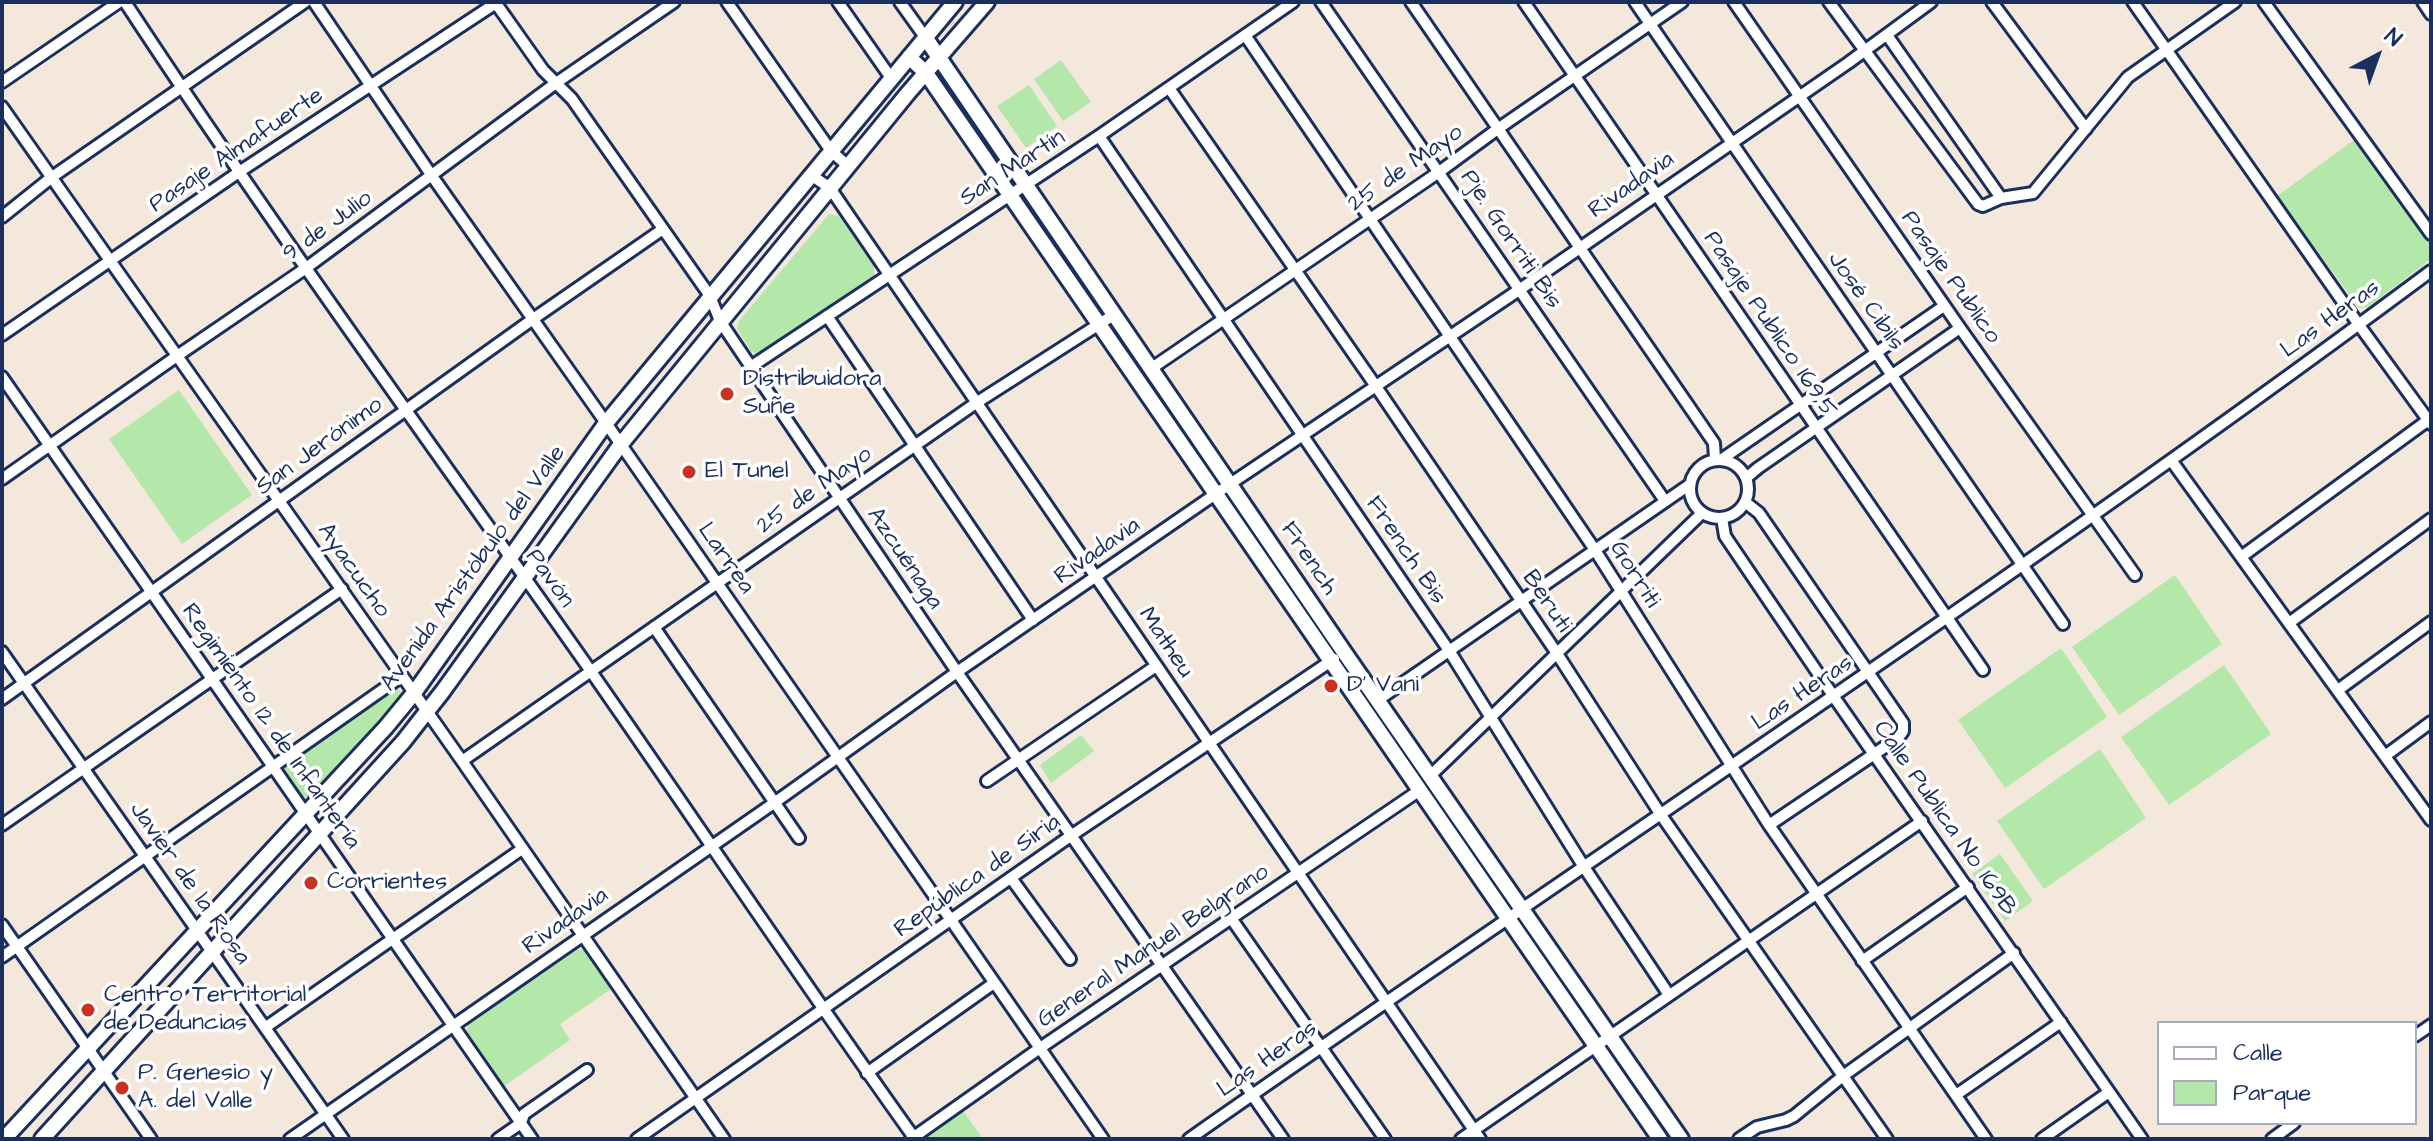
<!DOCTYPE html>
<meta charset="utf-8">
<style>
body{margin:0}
#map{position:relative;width:2433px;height:1141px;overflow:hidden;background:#f4e8dc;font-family:"Architects Daughter",sans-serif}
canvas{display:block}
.frame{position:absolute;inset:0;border:4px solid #1b2f5e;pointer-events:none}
.legend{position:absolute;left:2157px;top:1021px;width:260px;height:104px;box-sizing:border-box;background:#fff;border:2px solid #a4acbf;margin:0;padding:10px 14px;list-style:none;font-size:24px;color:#1b2f5e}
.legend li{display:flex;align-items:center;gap:16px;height:40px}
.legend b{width:40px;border:2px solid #a4acbf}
.north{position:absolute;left:2337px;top:16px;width:80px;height:80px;-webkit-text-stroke:6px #fff;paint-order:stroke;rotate:41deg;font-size:22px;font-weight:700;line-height:32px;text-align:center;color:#1b2f5e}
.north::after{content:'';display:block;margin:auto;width:28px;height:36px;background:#1b2f5e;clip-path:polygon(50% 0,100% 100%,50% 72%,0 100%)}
</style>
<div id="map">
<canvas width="2433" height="1141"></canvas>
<div class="frame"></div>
<ul class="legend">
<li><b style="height:10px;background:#fff"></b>Calle</li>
<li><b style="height:22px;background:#b4e8aa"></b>Parque</li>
</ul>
<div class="north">N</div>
</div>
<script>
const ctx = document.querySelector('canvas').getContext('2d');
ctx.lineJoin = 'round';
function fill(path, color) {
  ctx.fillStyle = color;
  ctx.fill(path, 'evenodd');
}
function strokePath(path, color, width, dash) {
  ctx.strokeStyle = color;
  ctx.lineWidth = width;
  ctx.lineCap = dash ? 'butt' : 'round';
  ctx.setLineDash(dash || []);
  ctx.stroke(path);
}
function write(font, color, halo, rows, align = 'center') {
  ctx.font = font + ' "Architects Daughter",sans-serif';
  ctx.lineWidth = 7;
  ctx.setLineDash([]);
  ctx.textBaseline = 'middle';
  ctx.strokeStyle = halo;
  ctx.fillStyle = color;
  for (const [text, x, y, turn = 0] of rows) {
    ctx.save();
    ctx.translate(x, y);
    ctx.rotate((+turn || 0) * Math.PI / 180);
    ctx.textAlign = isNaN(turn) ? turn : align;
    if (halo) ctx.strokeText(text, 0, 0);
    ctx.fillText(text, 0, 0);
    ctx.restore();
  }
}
const green = new Path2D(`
 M1061,60L1091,102L1063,121L1034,79Z
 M1029,85L1057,126L1026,148L997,106Z
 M2354,140L2431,244V259L2368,307L2359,308L2277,196Z
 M829,214L839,216L874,266V276L758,355L751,351L737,329L739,321Z
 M179,390L252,495L182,544L109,439Z
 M2175,575L2222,644L2119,715L2072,647Z
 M2061,648L2107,717L2005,788L1958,720Z
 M2224,665L2271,734L2169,805L2121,737Z
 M397,689L401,691L403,695C394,719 332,775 311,797C298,800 291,782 284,772L286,763L392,690Z
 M1081,735L1094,751L1051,783L1040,765Z
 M2100,749L2146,818L2044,889L1997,821Z
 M2000,854L2033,901L2005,921L1972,874Z
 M574,949L584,950L611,989L560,1024L570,1040L503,1087L466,1032L469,1022Z
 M959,1105L983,1139H911Z`);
const street = new Path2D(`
 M125,2C274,229 434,448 590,670C699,826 804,984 915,1139
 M314,2L432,176L606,423L1103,1139
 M495,2L543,70L572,99L710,296L720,321L957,672L1283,1139
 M727,2L831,151L848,166
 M838,2L891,78
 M900,2L925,37
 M1321,2L1665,501
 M1411,2L1714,443L1715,459
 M1524,2L1983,670
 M1635,2L2063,624
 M1734,2L1960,328L2135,575
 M1829,2L1978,204L1983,206L2001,198L2033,193L2128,77L2235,2
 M1992,2L2086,129
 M2133,2L2359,325L2431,424
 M2264,2L2431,234
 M2423,2L2431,14
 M1245,35L1595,550L1769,825L1986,1139
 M1887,35L2001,198
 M2,82L119,2
 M1169,88L1375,385L1556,652L1661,815L1887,1139
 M2,107L462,761L724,1139
 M1099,136L1450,652L1584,867L1669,995
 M811,175L830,188C1045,506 1265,821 1480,1139
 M2,217L52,177L305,2
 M827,316L1033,620
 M2,335L239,172L496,3
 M752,366L1099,136L1293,2
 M1152,368L1439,172L1499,128L1682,2
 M2,377L532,1139
 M1722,459L1944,306
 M1690 489a29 29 0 1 1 58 0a29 29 0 1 1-58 0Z
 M2171,460L2431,820
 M1746,478L1758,468L1960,328
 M2,479L177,356L306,268L556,83L674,2
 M1745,502L1759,513L1903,723V731L1898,738L1769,825
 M1722,518L1725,536L1834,697L2142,1139
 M2241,557L2431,418
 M2289,623L2431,519
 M654,627L799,838
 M2,652L343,1139
 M2338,690L2431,622
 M2,699L533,319L663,229
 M1378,700L1689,485
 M2385,756L2431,722
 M462,761L976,403L1115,314
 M1430,776L1702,513
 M987,781L1156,666
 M2,825L342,589
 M1011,878L1070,959
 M1231,918L1385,1139
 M2,925L151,1139
 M2,957L402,676
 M1862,961L1968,887
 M266,1027L522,849
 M2415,1036L2431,1025
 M867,1073L994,983
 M1956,1095L2061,1022
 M290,1139L774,803L957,672L1230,484L1519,290L1848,63L1931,2
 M498,1139L521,1123L524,1114L587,1070
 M637,1139L1072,835L1334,659
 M911,1139L1040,1048L1420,790
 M1189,1139C1603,849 2026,573 2431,271
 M1461,1139L1922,821
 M1739,1139L1757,1127L1786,1120L1794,1116L1843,1076L2014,953
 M2042,1139L2109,1092
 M2272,1139L2294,1123`);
const secondary = new Path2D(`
 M925,37L1344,652L1681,1139
 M909,57L926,73L1660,1139
 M4,1139L386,727L414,693L606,423L955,2
 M42,1139L403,742L443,691L621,444L908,93L987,2`);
const markers = [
 [727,394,8,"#c8321e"],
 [689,472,8,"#c8321e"],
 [1331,686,8,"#c8321e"],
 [311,883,8,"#c8321e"],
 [88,1010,8,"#c8321e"],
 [122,1088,8,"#c8321e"]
];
const streetNames = [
 ["Pasaje Almafuerte",237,151,-34],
 ["San Martín",1013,169,-33],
 ["25 de Mayo",1406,169,-35],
 ["Rivadavia",1632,186,-35],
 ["9 de Julio",328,227,-36],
 ["Pje. Gorriti Bis",1510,240,56],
 ["Pasaje Publico",1950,278,55],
 ["José Cibils",1865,302,55],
 ["Las Heras",2331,320,-36],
 ["Pasaje Publico 169,5",1769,325,56],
 ["San Jerónimo",320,447,-36],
 ["25 de Mayo",815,491,-35],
 ["French Bis",1405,551,56],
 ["Rivadavia",1098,552,-35],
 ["Larrea",725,559,55],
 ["Azcuénaga",904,559,56],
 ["French",1308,559,56],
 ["Avenida Aristóbulo del Valle",474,569,-54],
 ["Ayacucho",353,571,55],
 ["Gorriti",1634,575,58],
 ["Pavón",549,579,54],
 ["Beruti",1546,602,56],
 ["Matheu",1165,643,56],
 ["Las Heras",1803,694,-34],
 ["Regimiento 12 de Infantería",270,727,55],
 ["Calle Publica No 169B",1944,819,55],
 ["República de Siria",978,877,-35],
 ["Javier de la Rosa",189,884,55],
 ["Rivadavia",566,922,-35],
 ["General Manuel Belgrano",1154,947,-34],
 ["Las Heras",1268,1060,-35]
];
const poiNames = [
 ["Distribuidora",743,380],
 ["Suñe",743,408],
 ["El Tunel",705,472],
 ["D' Vani",1347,686],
 ["Corrientes",327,883],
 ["Centro Territorial",104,996],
 ["de Deduncias",104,1024],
 ["P. Genesio y",138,1074],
 ["A. del Valle",138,1102]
];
fill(green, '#b4e8aa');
strokePath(street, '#1b2f5e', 16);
strokePath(secondary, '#1b2f5e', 20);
strokePath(street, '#fff', 10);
strokePath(secondary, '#fff', 14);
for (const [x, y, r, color] of markers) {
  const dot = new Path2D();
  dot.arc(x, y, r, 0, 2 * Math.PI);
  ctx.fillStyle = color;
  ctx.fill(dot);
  strokePath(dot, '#fff', 3);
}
write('24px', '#1b2f5e', '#fff', streetNames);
write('24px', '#1b2f5e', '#fff', poiNames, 'left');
</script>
